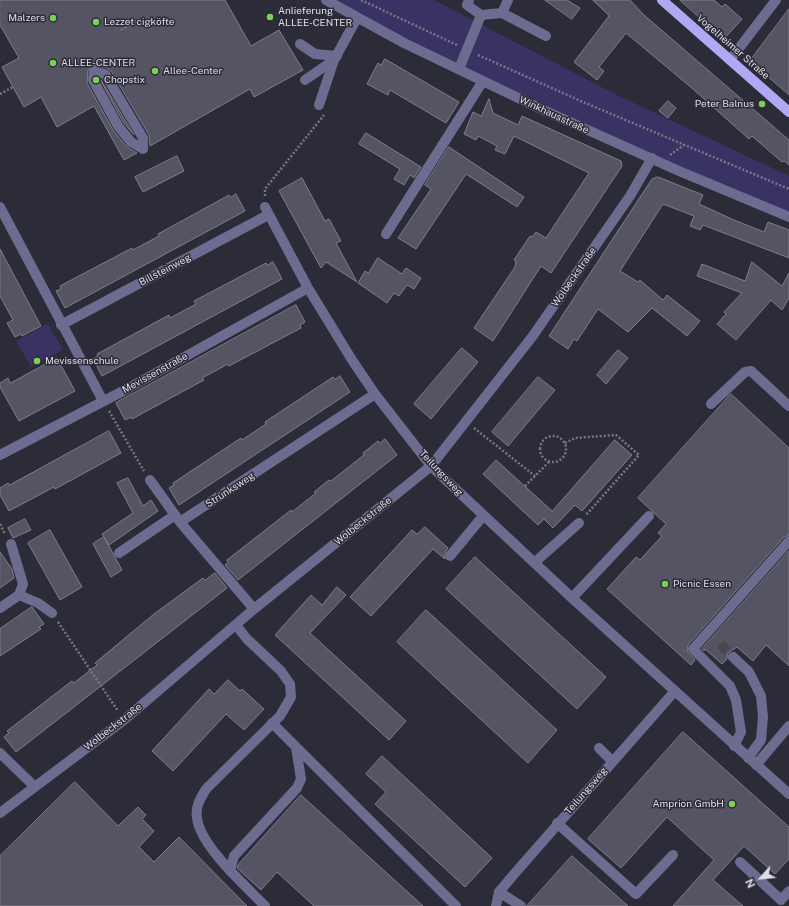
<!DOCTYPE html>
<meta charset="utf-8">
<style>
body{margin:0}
#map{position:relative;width:789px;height:906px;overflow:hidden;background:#2c2b38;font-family:"Public Sans",sans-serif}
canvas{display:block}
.north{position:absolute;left:741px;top:858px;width:40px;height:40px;-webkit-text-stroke:3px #2c2b38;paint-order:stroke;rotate:243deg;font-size:11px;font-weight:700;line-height:16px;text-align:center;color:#dedee7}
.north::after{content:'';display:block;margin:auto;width:14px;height:18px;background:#dedee7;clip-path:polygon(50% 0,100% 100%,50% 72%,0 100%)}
</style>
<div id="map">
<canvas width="789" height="906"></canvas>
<div class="north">N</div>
</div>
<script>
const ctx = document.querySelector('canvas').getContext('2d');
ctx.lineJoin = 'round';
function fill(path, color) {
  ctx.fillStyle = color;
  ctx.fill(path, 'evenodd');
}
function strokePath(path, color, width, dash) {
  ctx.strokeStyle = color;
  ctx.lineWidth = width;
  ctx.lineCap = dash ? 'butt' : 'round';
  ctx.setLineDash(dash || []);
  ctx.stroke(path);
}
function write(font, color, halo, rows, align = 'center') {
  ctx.font = font + ' "Public Sans",sans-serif';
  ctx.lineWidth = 3;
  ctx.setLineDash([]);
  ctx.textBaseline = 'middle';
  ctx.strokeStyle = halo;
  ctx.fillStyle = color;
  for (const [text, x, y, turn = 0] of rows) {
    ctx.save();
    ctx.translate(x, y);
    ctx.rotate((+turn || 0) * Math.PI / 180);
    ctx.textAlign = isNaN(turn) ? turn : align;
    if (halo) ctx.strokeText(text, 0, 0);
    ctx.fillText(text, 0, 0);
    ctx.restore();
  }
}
const green = new Path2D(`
 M330,0H434L617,95L789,176V216L541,107Z
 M48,324L63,350L31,367L16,341Z`);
const building = new Path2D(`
 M0,0H225L251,46L279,30L303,70L254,97L250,89L150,146L149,135L111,71L107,68L92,65L88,70L87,83L113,130L126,146L137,153L124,160L94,106L57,127L41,97L24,107L2,67L19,58L0,25Z
 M545,0H567L580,8L572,19Z
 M593,0H630L644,15L789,140V165L784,161L782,162L752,136L749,139L693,89L626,33L599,67L604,71L597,80L574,62L609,16Z
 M680,0H714L722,7L725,4L742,19L724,39Z
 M789,9V95L750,61Z
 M385,59L459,102L446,123L390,90L388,95L367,84L378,63L381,65Z
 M100,79L101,80L134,135L123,122Z
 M489,99L493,113L518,125L522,116L621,161L622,166L551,273L541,266L493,341L474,328L515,267L516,261L514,260L530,236L532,237L536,232L546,238L589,173L514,136L505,154L495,150L497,146L478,136L476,140L464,134L473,112L481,116Z
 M668,101L676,108L668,118L659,111Z
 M366,133L421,167L414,178L410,175L404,185L394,179L400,169L359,144Z
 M449,147L524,197L517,207L466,174L416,249L398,238L431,189L425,185Z
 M177,156L184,171L143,192L135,177Z
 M658,177L703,195L699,204L734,220L764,232L768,222L789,230V258L703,225L700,230L690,226L694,216L663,204L620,271L638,282L640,280L663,300L667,295L700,321L687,336L652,308L628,332L598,309L577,341L574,339L568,349L549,336L652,179Z
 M302,178L325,221L329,219L341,241L336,243L357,282L326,262L321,268L279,191Z
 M236,194L245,211L65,308L56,291L61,289L60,286L132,248L133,250L159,236L158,234L229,195L231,197Z
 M0,249L41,326L22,336L21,334L15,337L7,323L13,320L0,296Z
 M378,258L402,274L406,268L421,278L414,289L407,285L399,296L394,293L387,303L358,283L365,271L368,273Z
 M273,262L282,279L102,376L93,359L98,356L97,354L169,315L170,318L196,304L194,301L266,263L267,265Z
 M752,262L782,286L789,273V298L782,310L771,300L736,340L717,324L726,314L724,312L742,293L697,276L702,264L745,281Z
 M296,305L305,322L300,325L301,328L229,366L228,364L202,378L204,380L132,419L131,417L125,420L116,403Z
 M462,348L478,362L431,419L414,404Z
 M618,350L628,358L606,384L597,375Z
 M57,358L75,391L19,421L0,387V383L8,378L10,383Z
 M340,376L350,392L179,505L169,488L174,485L173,483L241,438L242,440L266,424L265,422L333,377L335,379Z
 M538,377L555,390L508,446L492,432Z
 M731,394L789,448V535L784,537L688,645L687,651L695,660L691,665L607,589L636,557L640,560L662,536L658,533L666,524L638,498Z
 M109,431L121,453L55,489L54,487L9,511L0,495V488L8,483L9,485Z
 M385,439L397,455L238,580L225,565L228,562L227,560L291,510L292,512L316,493L314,492L329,480L331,481L364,455L363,453L378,441L380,443Z
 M615,440L632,455L582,511L575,505L553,528L544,519L538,525L483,474L496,460L552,511Z
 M128,478L143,506L151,500L158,511L109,545L102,534L133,513L117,483Z
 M25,519L31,530L13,538L8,528Z
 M425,527L448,548L444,555L445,559L433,549L371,616L350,597L412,530L417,534Z
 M50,530L82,587L60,600L28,543Z
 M104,537L122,570L111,577L93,544Z
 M789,551V666L766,645L753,661L737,647L728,653L727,659L722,664L705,649L704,651L702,649Z
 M0,552L12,569L14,578L0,588Z
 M475,557L606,677L577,709L446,589Z
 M215,573L227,588L16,752L4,737L9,733L7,731L72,681L74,683L97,665L95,663L154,614L203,578L205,580Z
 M337,587L346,595L310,633L406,721L389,740L275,635L311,595L322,605Z
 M32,607L44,624L39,627L41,629L0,656V629Z
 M426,610L557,730L528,763L397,642Z
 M228,680L240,691L242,689L264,709L244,730L226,714L173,771L152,751L209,689L214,694Z
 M683,732L789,827V859L775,874L744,846L713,880L743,906H673L714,860L667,817L621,868L588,839Z
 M382,756L492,858L465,887L375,804L386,792L366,774Z
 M75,782L118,826L138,807L146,815L142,819L154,831L139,847L154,862L179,837L247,906H0V856Z
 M301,795L423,906H314L277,872L261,890L237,868L238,865Z
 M572,856L628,906H527Z`);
const minorTunnel = new Path2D(`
 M720,644L733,657`);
const path = new Path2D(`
 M361,0L457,45
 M121,30L140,19
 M478,55L583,102L789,189
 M0,94L13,87
 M670,155L684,145
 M265,196V189L324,115
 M109,411L144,471
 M474,428L535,476
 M540 449a13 13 0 1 1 26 0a13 13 0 1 1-26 0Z
 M565,443L575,438L616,435L639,455L586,515
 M525,486L549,462
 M0,524L5,534
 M58,622L118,711`);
const minor = new Path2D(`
 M326,0L404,43L541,109L679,171L789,217
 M502,13L508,0
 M481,15L502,13L546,36
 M300,44L315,54L337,56
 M730,60L776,0
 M459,69L481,15L467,5L469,0
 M94,71L105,74L143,138V149L131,142L118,126L93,80Z
 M305,80L334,60
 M319,105L334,60L357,18
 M0,207L103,401
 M265,207L308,288L352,360L375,394L431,466L572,598L789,794
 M386,234L483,81
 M61,325L268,215
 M711,404L745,372L751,371L789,406
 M0,455L127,389L308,288
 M150,480L180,522L254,609
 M180,522L375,394
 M11,544L23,584L19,595
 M119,553L175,515
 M450,556L483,516
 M534,563L579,523
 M19,595L38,603L52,613
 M572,598L649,516
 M0,608L19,595
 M236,625L247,639L281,671L290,684L291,697L280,716L206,789C200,799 195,807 197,818C200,846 246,886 265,906
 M733,657L749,672L761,696L763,717L761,740L748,758
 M272,723L456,906
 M734,746L741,732L736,700L730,686L693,649L789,541
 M599,748L612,761
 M0,753L35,787
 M756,765L789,726
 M0,813L124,720L254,609L431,466L532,337L630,196L652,158
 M557,823L636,894L673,855
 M740,862L781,900L789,891
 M230,871L234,856L297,788L301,779L296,747
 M499,892L521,906
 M496,906L499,892L515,873L674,692`);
const major = new Path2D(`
 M662,0L789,112`);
const markers = [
 [270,17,4,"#7bd156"],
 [53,18,4,"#7bd156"],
 [96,22,4,"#7bd156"],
 [53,63,4,"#7bd156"],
 [155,71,4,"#7bd156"],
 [96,80,4,"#7bd156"],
 [762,104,4,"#7bd156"],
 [37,361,4,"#7bd156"],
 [665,584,4,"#7bd156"],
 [732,804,4,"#7bd156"]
];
const poiNames = [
 ["Anlieferung",278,11],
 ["ALLEE-CENTER",278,23],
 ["Malzers",45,18,"right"],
 ["Lezzet cigköfte",104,22],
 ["ALLEE-CENTER",61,63],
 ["Allee-Center",163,71],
 ["Chopstix",104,80],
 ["Peter Balnus",754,104,"right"],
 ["Mevissenschule",45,361],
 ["Picnic Essen",673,584],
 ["Amprion GmbH",724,804,"right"]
];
const streetNames = [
 ["Vogelheimer Straße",733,47,41],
 ["Winkhausstraße",554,115,25],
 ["Billsteinweg",165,270,-28],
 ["Wolbeckstraße",574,277,-55],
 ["Mevissenstraße",155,373,-29],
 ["Teilungsweg",441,473,47],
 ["Strünksweg",230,490,-33],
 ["Wolbeckstraße",363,521,-39],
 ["Wolbeckstraße",113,727,-38],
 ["Teilungsweg",586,791,-49]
];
fill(green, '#393364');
fill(building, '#555463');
strokePath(building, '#7e7d8d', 1);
strokePath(minorTunnel, '#474652', 10, [10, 5]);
strokePath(path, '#787782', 2.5, [2, 2]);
strokePath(minor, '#6e6b90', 10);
strokePath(major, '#afa9f4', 10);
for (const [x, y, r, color] of markers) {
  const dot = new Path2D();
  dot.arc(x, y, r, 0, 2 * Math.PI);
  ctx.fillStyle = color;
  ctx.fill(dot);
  strokePath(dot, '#2c2b38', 1.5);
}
write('10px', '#dedee7', '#2c2b38', poiNames, 'left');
write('10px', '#dedee7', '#2c2b38', streetNames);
</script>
